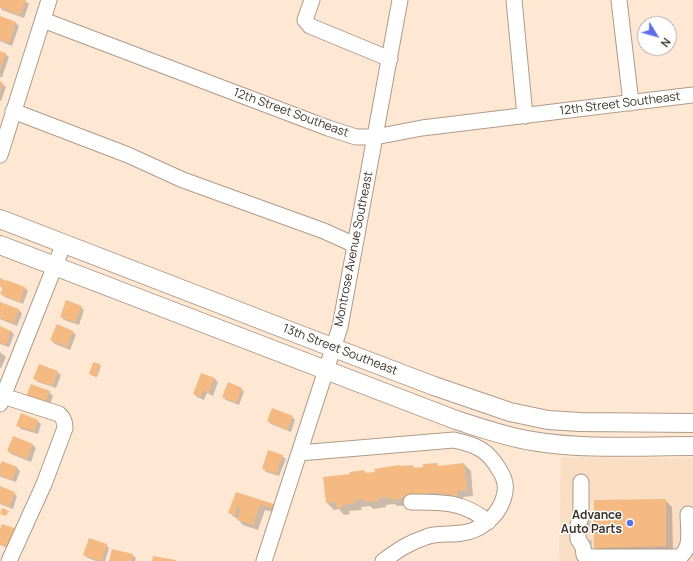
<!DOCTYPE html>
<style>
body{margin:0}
#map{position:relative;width:693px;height:561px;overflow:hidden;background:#fee8d4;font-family:Manrope,sans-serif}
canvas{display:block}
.north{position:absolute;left:637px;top:16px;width:40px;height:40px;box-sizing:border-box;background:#fff;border:1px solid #b0adaa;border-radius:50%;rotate:127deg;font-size:11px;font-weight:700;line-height:16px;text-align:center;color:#3a322b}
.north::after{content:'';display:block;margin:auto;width:14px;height:18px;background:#5c6fe6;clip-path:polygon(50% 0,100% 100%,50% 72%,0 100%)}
</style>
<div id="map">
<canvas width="693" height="561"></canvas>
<div class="north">N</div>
</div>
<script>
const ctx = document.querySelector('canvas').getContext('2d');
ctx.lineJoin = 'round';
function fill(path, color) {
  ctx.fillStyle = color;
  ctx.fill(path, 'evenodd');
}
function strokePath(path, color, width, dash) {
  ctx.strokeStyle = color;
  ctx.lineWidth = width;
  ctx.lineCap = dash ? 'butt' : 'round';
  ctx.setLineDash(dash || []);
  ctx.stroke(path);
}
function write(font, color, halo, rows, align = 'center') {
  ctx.font = font + ' Manrope,sans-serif';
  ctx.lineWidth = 3;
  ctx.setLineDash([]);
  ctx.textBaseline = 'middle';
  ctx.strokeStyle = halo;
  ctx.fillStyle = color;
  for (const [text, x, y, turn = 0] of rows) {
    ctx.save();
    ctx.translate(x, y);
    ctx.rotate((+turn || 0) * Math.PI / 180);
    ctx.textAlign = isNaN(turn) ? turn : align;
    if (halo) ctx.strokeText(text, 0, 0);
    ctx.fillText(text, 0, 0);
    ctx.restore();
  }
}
const built = new Path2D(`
 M561,457L693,458V561H559Z`);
const shadow = new Path2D(`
 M1,0L25,1L29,4L24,18L2,10L0,7Z
 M0,21L16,23L19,26L12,46L0,41Z
 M0,52L5,54L9,57L2,77H0Z
 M0,82L6,87L1,101H0Z
 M7,281L25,288L28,291L23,304L5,297L1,294L3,289L0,286V282Z
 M0,303L19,310L22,314L17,326L0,319Z
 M81,307L84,310L79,325L64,320L61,316Z
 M0,327L11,331L14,335L9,347L0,344Z
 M72,331L76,335L70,350L55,344L51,340Z
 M0,352L6,357L1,368H0Z
 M100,365L101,366L97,377L91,375L90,374Z
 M57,372L61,375L56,388L38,382L34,378Z
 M202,374L215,379L218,382L213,396L207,393L204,400L197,397L194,394Z
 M241,388L244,392L239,405L226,400L223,397Z
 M49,392L53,396L48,409L30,402Z
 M292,417L295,420L291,432L271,424L268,421Z
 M35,419L41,424L38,434L21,429L17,425Z
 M33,445L36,448L31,462L11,454L8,451Z
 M282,456L286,459L279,476L266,472L263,468Z
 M437,464L440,467L464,464L471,471L473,496L463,497L464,504L397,506L395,504L386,505V507L373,509L370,506L361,507L362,510L349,511L350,514L344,515L339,509L334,510L327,503L351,475L364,471L367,474L413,466L416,469Z
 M0,468H17L20,471L16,482L1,477L0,476Z
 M0,488L14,493L17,496L13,509L0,504Z
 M237,493L276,506L281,514L265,510L258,530L243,525L238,519L234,517L229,512Z
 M665,500L672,507L673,553L602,554L595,547Z
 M0,532L13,550L0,545Z
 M106,545L109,548L105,561H96L88,558L84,555Z
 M132,555L136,558L135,561H110Z`);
const building = new Path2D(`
 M0,0H26L20,15L0,7Z
 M0,16L16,22L9,43L0,40Z
 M0,51L6,53L0,70Z
 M0,81L3,83L0,92Z
 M0,278L6,281V280L25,287L20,302L0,294L3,287L0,286Z
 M66,300L82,306L75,322L60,317Z
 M0,302L19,309L14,323L0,318Z
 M57,324L73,331L67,347L50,340Z
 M0,326L11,331L6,345L0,342Z
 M93,362L100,364L96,377L89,374Z
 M39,364L58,371L52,386L33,379Z
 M201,373L215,378L209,393L203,390L201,397L193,394Z
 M228,382L242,388L236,403L222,397Z
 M31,384L50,391L44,406L25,399Z
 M272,408L293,416L287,430L267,421Z
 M21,413L38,420L34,431L16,426Z
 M13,436L33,444L27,459L7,451Z
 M268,450L283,455L276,474L262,469Z
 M2,461L17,467L12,480L0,475V465Z
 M437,463L438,466L464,463L467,490L457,491V497L451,498V494L438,495V492L428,493V496L414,495L403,496L404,498L390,500L389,497L379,498V501L365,502V499L355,500V503L343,505V508H337L336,502L326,503L323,477L350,474V472L364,470L365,473L375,472L374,469L400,465V466L413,465V468L423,467V464Z
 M0,486L15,492L9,507L0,503Z
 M236,492L277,505L276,509L260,505L253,525L237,520L241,508L237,507L235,515L228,513Z
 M666,499V546L594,548V500Z
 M2,508L9,511L6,516L0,514Z
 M2,524L17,529L10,548L0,544V529Z
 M89,538L107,544L101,561L83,555Z
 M112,549L133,554L132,561H109Z
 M153,556L176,560V561H152Z`);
const minorTunnel = new Path2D(`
 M581,517C587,527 587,536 583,547`);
const minor = new Path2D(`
 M312,0L305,20L310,26L390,59
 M514,0L525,116
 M619,0L631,103
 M43,20L328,128L356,137H375L422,128L693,95
 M13,111L128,155L183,180L324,231L355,245
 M0,155L49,0
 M3,396L59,414C64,418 65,422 65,428L44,484L9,561
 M0,404L64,243
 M299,453L454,440C477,445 488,450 500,471C506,481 507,489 503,500C497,517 480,531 462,533C450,535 437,533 426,537C408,543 398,550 383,561
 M581,482V517L578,525V539L583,547L584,555L587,557H679C693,549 688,528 688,514
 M411,502C441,502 464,501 488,522
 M264,561L340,327L400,0`);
const major = new Path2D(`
 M0,219L334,348L434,386L510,412L548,420L580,422L693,423
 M0,245L456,420C481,428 506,437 532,441C585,450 640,446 693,446`);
const markers = [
 [630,523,4,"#5c6fe6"]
];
const streetNames = [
 ["12th Street Southeast",620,104,-7],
 ["12th Street Southeast",291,113,20],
 ["Montrose Avenue Southeast",354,249,-79],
 ["13th Street Southeast",340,350,21]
];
const poiNames = [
 ["Advance",622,516],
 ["Auto Parts",622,530]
];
fill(built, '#f9dec4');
fill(shadow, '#0003');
fill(building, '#f4ba81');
strokePath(minorTunnel, '#d7c4b2', 15, [15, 8]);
strokePath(minor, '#af9b88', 17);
strokePath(major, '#af9b88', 20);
strokePath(minor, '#fff', 15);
strokePath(major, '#fff', 18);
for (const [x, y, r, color] of markers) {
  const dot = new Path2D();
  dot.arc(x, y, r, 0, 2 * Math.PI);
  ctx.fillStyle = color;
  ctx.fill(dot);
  strokePath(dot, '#fff', 1.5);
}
write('12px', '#3a322b', '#fff', streetNames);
write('bold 12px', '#3a322b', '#fff', poiNames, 'right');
</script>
